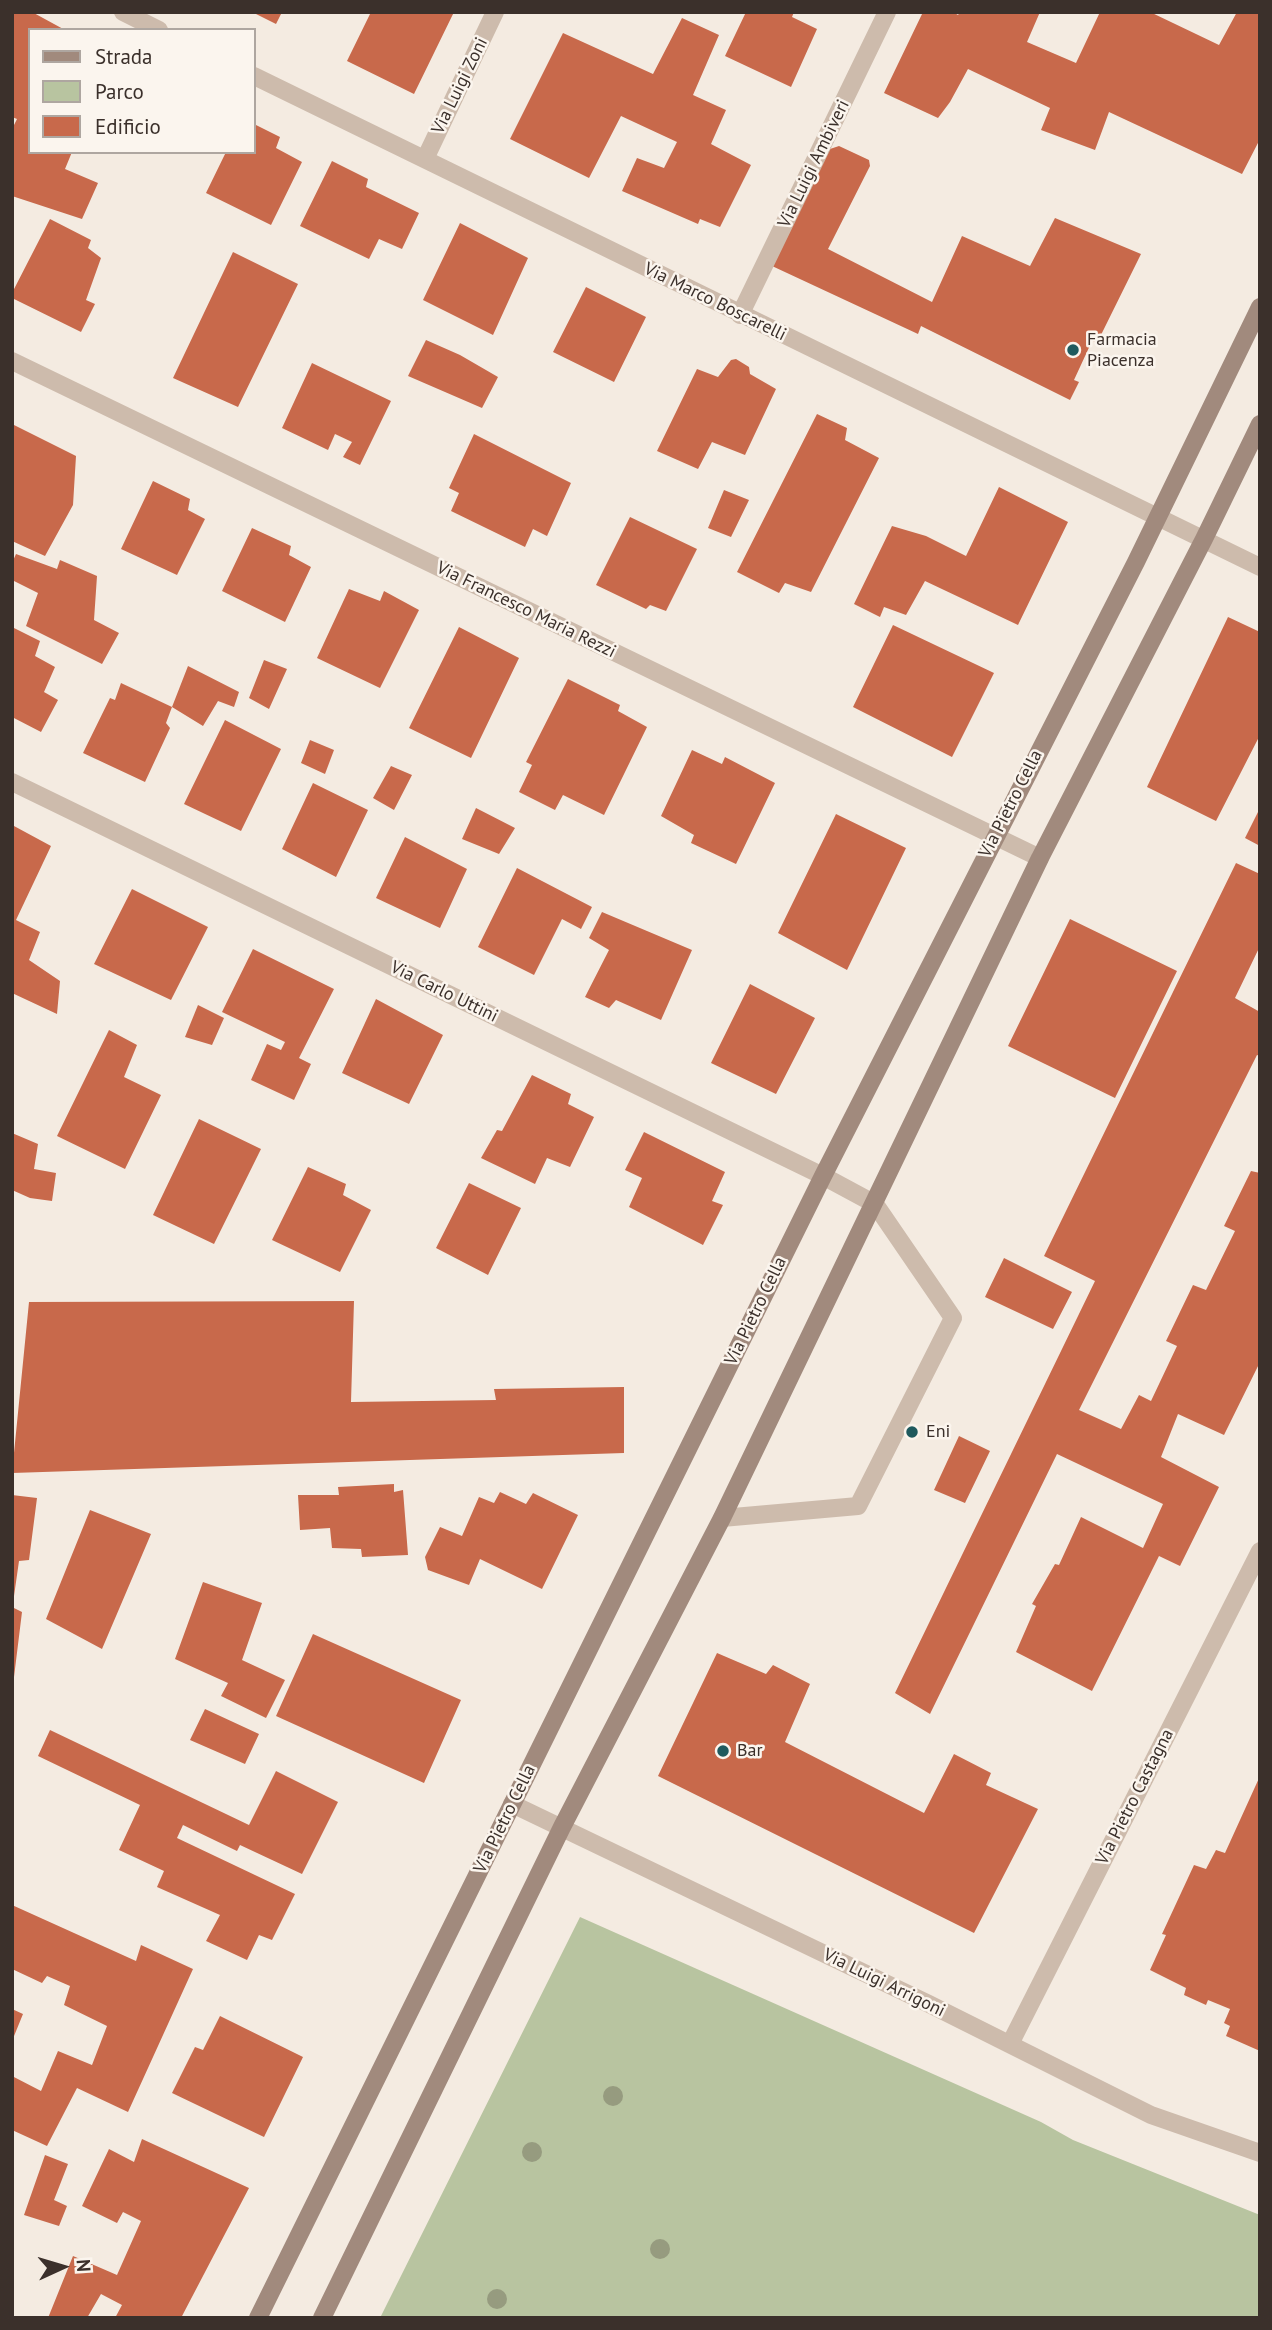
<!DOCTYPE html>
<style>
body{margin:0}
#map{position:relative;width:1272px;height:2330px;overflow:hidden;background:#f4ebe1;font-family:"PT Sans",sans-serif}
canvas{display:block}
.frame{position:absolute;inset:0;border:14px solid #3b302b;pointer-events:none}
.legend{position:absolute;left:28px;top:28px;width:228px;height:126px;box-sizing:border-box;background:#fbf5ee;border:2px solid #aea6a0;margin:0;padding:9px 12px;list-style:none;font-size:21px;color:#3b302b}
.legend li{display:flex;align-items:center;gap:14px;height:35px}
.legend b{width:35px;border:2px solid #aea6a0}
.north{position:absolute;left:28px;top:2232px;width:70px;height:70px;-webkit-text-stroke:5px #fbf5ee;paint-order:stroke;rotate:86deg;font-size:19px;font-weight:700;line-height:28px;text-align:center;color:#3b302b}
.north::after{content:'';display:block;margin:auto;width:24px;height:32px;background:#3b302b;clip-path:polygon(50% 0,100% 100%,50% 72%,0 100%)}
</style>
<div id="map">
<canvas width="1272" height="2330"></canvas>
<div class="frame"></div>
<ul class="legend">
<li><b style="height:9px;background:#a18a7d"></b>Strada</li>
<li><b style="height:19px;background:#b8c4a0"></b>Parco</li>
<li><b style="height:19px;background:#c8694b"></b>Edificio</li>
</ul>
<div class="north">N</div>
</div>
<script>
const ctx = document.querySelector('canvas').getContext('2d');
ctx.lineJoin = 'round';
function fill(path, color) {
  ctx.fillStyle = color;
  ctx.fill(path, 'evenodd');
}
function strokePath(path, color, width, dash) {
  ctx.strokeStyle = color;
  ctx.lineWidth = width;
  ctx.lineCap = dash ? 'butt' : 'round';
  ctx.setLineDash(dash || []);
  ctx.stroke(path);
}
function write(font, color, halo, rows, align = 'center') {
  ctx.font = font + ' "PT Sans",sans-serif';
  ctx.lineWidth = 5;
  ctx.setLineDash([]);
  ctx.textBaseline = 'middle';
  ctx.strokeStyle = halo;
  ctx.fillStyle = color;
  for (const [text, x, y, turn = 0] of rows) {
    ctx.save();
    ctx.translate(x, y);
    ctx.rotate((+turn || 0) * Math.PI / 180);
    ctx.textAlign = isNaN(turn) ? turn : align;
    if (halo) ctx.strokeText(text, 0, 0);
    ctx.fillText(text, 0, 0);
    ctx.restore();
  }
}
const green = new Path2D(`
 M580,1917L1041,2122L1073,2140L1260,2215V2318H380Z`);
const building = new Path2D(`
 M12,12H32L65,30H30V152H72L65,169L98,183L82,219L12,196V129L17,119L12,117Z
 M252,12H282L276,24Z
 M371,12H454L414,94L347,61Z
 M746,12H794L792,17L817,29L791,87L725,56Z
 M923,12H953L958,15L960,12H1040L1027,42L1076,63L1100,12H1150L1219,45L1237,12H1260V139L1242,174L1109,112L1095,150L1041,130L1050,108L968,69L950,102L938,118L884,93Z
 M682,18L719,35L693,95L726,110L711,144L751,165L720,227L700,219L698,224L622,191L637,158L664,168L677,142L621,116L589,178L510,139L563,33L653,74Z
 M254,124L280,137L276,148L302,162L271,225L206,193L226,152H254Z
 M839,146L869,160L870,166L828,249L932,302L962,236L1030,266L1055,218L1141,254L1097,343L1092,341L1074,380L1079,382L1070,400L921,326L918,334L772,266L827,150Z
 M332,161L368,179L366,187L419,213L402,249L379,239L369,259L300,226Z
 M50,219L91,240L88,248L101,258L86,300L95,304L81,332L12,298V293Z
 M460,223L528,258L493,335L423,300Z
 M233,252L298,284L238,407L173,378Z
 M586,287L646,317L614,382L553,352Z
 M426,340L460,355L498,377L482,408L408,376Z
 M736,359L749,367L750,374L776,389L745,455L712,442L698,469L657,451L697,369L718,377L731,360Z
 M312,363L391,401L360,465L343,457L352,442L335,434L328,450L282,428Z
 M817,414L847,428L845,440L879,458L811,592L785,583L779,593L737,572Z
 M12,424L76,456L73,505L45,556L12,541Z
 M474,434L571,483L547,536L533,529L525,547L451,511L459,493L449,488Z
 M153,481L190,499L188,510L205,519L177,575L121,549Z
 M999,487L1068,522L1018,625L925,581L906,615L884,607L880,617L854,604L892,526L926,536L966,556Z
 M724,490L749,500L731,537L708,528Z
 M630,517L697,549L666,611L650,605L646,609L596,585Z
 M252,528L291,546L289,555L311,567L285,622L222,591Z
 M16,554L57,569L60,560L97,576L94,620L119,633L102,664L26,626L38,593L12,580V563Z
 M349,589L380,601L384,591L419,610L380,688L317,658Z
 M1228,617L1260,632V735L1216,821L1147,787Z
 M893,625L994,673L952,757L853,707Z
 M12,627L40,641L35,656L55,667L44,692L58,700L41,732L12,717Z
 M459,627L519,658L471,758L409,728Z
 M264,660L287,669L269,709L249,698Z
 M188,666L239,692L234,707L218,701L203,726L172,707Z
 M568,679L620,705L618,711L647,727L604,815L563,795L555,810L519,792L532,765L526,762Z
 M121,683L172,707L166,723L170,728L145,782L83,753L110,698L115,700Z
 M225,720L281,749L241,831L184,804Z
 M310,740L334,750L325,774L301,763Z
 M692,750L722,764L725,757L775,783L736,864L691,843L694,835L661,816Z
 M391,766L412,775L394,810L373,798Z
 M313,783L368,810L336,877L282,849Z
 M476,808L515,828L499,854L462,839Z
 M1260,808V846L1245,838Z
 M836,814L906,848L847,970L778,933Z
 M14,826L51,846L16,920L40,932L29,960L60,981L57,1014L12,993Z
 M405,837L467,869L440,928L376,898Z
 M1236,863L1260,874V946L1235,998L1260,1012V1056L1257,1055L1079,1410L1121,1429L1139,1395L1151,1401L1177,1346L1166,1341L1193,1285L1206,1290L1235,1231L1224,1226L1251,1171L1260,1173V1362L1224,1435L1178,1414L1161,1457L1219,1487L1180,1566L1159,1556L1092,1691L1016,1652L1036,1606L1032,1604L1055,1564L1059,1565L1081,1517L1143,1548L1163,1504L1057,1454L930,1714L895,1693L1095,1281L1044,1256Z
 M517,868L592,907L581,929L562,919L534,975L478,947Z
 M132,889L208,927L171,1000L94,964Z
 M602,912L692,950L661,1020L616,1000L609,1008L585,997L609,950L589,938Z
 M1070,919L1177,971L1115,1098L1008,1046Z
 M253,949L334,989L299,1058L311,1064L294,1100L251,1080L267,1044L281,1050L285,1042L222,1012Z
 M750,984L815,1018L776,1094L711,1063Z
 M376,999L443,1035L409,1104L342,1073Z
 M198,1005L224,1018L212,1045L185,1037Z
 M109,1030L137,1045L124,1077L161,1095L125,1169L57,1136Z
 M532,1075L571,1094L568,1104L594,1117L570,1167L547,1158L535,1184L481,1158L497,1130L502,1131Z
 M199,1119L261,1149L214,1244L153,1215Z
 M644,1132L725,1172L712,1201L723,1205L703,1245L629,1207L642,1178L625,1170Z
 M12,1133L38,1144L34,1169L56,1173L52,1201L30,1198L12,1190Z
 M308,1167L346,1184L343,1195L371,1210L340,1272L272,1240Z
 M469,1183L521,1208L488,1275L436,1248Z
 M1004,1258L1072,1292L1053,1329L985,1297Z
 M354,1301L351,1402L496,1400L494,1389L624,1387V1453L12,1473L29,1302Z
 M959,1436L990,1451L965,1503L934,1490Z
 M394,1484V1492L403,1490L408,1555L362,1557L361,1549L332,1548L330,1528L300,1530L298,1495H339L338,1487Z
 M500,1492L526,1504L533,1493L578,1515L542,1589L480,1559L469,1585L428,1570L425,1557L440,1527L462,1536L479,1497L494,1503Z
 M12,1495L37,1498L29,1560L19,1561L14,1596Z
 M90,1510L151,1534L102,1649L46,1619Z
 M203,1582L262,1603L242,1660L285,1680L266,1718L221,1696L228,1683L175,1659Z
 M12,1607L22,1612L14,1677H12Z
 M313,1634L461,1700L424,1783L276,1716Z
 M717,1653L766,1674L773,1665L810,1684L785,1742L924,1813L954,1754L991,1773L986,1785L1038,1809L974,1933L658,1776Z
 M205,1709L259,1734L245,1764L190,1740Z
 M50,1730L249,1825L276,1771L338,1802L302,1874L240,1845L237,1851L183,1825L177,1838L295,1894L272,1940L259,1935L247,1960L206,1941L220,1915L157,1887L164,1871L119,1850L140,1805L38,1756Z
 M1260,1776V2051L1226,2036L1230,2026L1224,2023L1230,2009L1208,2000L1206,2005L1184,1995L1186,1988L1150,1970L1166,1935L1162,1934L1194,1865L1206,1869L1216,1850L1225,1853Z
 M12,1905L136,1961L141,1945L193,1969L128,2112L77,2088L47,2146L12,2130V2076L41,2091L58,2051L92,2065L107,2026L64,2005L70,1986L47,1976L42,1983L12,1969Z
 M12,2009L23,2014L12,2041Z
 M220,2016L303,2057L264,2137L172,2093L195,2047L203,2050Z
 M142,2139L249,2188L181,2318H115L122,2305L101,2294L87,2318H48L73,2256L117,2275L141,2221L123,2212L117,2223L82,2206L109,2149L134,2162Z
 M45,2155L68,2164L54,2200L67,2206L59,2226L24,2215Z`);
const service = new Path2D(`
 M722,1518L858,1506L953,1318L875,1204`);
const minor = new Path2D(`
 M123,12L159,30
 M254,76L1260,567
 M425,159L495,12
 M740,315L887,12
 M12,361L1040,858
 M12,782L823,1176L875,1204
 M512,1804L929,2004L1151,2115L1260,2153
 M1010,2044L1260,1551`);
const secondary = new Path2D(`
 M258,2318L823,1176L1136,562L1260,307
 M322,2318L562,1827L722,1518L1040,858L1204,539L1260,424`);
const trees = [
 [613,2096],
 [532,2152],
 [660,2249],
 [497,2299]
];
const markers = [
 [1073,350,7,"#1f5a5e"],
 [912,1432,7,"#1f5a5e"],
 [723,1751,7,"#1f5a5e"]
];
const streetNames = [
 ["Via Luigi Zoni",460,86,-64],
 ["Via Luigi Ambiveri",814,164,-64],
 ["Via Marco Boscarelli",715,302,26],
 ["Via Francesco Maria Rezzi",526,610,26],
 ["Via Pietro Cella",1011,804,-63],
 ["Via Carlo Uttini",444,992,26],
 ["Via Pietro Cella",756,1311,-64],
 ["Via Pietro Castagna",1135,1797,-63],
 ["Via Pietro Cella",505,1819,-64],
 ["Via Luigi Arrigoni",884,1983,26]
];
const poiNames = [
 ["Farmacia",1087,340],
 ["Piacenza",1087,361],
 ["Eni",926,1432],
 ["Bar",737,1751]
];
fill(green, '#b8c4a0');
fill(building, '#c8694b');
strokePath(service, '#cdbbac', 18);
strokePath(minor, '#cdbbac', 18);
strokePath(secondary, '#a18a7d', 18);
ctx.fillStyle = '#969b7f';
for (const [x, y] of trees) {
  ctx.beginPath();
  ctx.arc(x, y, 10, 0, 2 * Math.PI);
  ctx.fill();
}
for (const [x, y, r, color] of markers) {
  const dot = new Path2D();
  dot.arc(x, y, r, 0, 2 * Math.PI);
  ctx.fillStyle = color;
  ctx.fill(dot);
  strokePath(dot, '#fbf5ee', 2.5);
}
write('18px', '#3b302b', '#fbf5ee', streetNames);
write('18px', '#3b302b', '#fbf5ee', poiNames, 'left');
</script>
